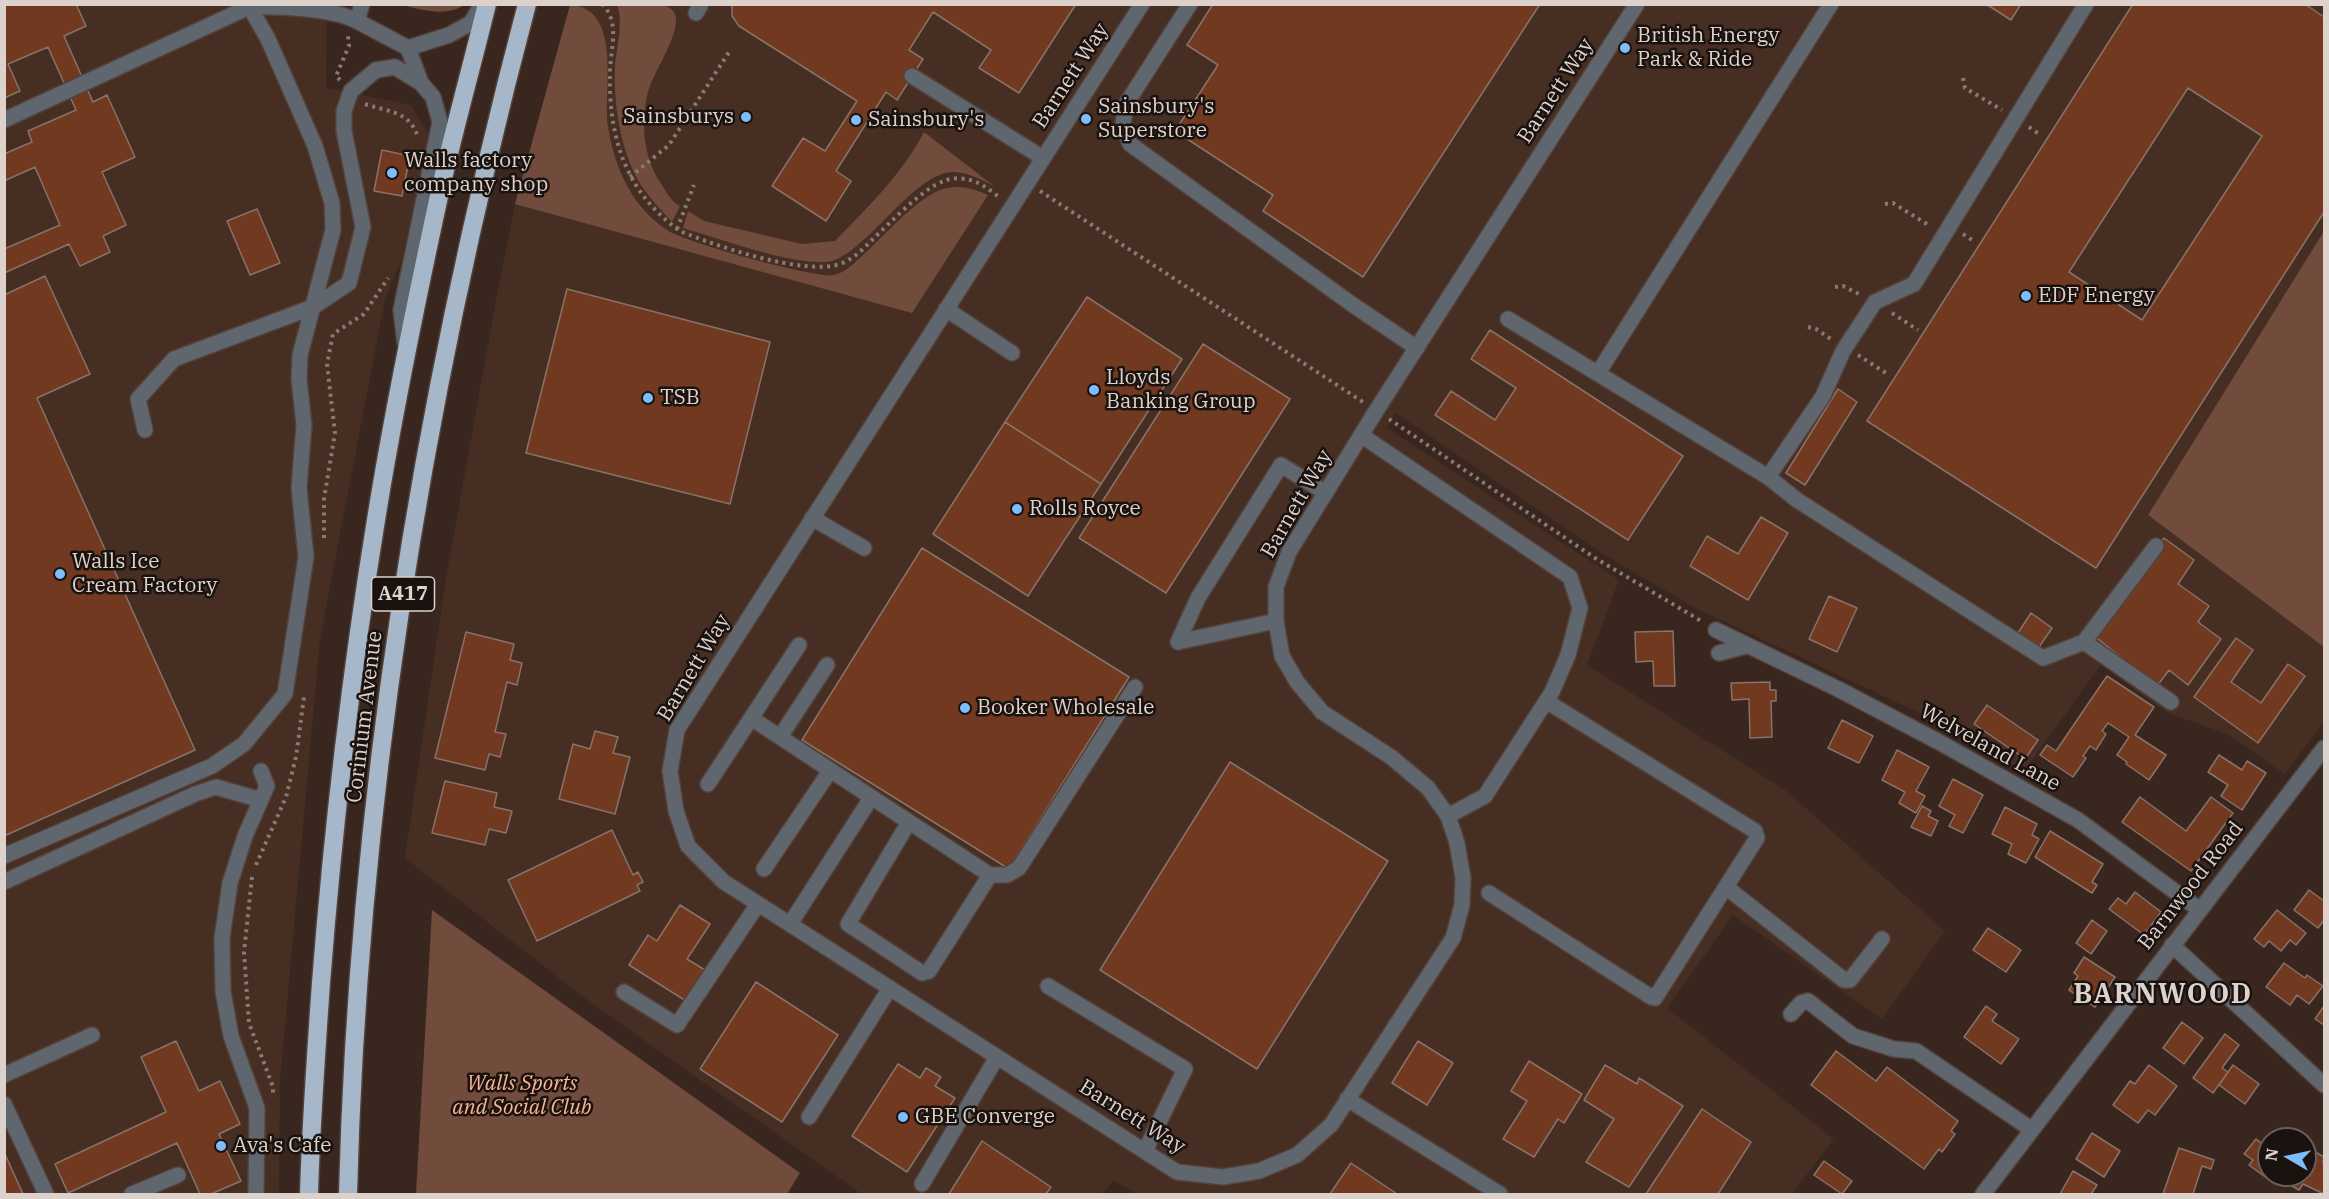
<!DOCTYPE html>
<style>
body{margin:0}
#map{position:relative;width:2329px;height:1199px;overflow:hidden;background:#39271f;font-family:"IBM Plex Serif",serif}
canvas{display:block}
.frame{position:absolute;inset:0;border:6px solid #ddd1cc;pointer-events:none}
.north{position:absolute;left:2257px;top:1127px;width:60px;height:60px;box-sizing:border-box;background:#1a120f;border:2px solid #685e5b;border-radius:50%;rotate:279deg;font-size:16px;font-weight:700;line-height:24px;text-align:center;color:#ddd1cc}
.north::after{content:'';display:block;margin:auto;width:21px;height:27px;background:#7ebdf9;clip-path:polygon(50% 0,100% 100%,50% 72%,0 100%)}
</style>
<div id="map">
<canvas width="2329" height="1199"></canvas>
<div class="frame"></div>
<div class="north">N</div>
</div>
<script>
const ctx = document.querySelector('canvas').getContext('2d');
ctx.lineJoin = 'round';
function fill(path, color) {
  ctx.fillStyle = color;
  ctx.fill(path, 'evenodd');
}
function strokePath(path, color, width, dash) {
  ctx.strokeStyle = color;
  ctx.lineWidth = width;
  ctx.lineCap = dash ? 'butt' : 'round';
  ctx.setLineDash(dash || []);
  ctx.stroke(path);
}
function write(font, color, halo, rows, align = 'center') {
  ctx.font = font + ' "IBM Plex Serif",serif';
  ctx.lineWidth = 5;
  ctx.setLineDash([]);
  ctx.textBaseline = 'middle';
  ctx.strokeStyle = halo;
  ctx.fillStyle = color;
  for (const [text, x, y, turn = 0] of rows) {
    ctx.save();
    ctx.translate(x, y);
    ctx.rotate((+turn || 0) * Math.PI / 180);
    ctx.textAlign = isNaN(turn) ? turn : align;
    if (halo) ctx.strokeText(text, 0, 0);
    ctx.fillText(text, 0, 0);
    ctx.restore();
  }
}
const built = new Path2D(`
 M2323,4L2324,231L2148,515L2324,647V722L2285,774L2227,734L2166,712L2101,665L2023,772L1935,720L1695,608L1603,554L1396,413L1387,428L1619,580L1587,665L1785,790L1945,931L1882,1019L1733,915L1667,1008L1834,1139L1792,1194H1137L1114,1180L1102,1194H862L590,1002L405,858L446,578L497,295L515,204L570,5Z
 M5,5H327L326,88L411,105L429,135L402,258L385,299L320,639L280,1081L279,1194H5Z`);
const green = new Path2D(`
 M402,5L464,4V5C447,17 422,10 402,5Z
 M570,5C623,7 603,92 608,126C614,167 632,207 667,230C684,242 816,279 834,275C845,273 855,262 863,255C883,237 916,199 940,190C957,184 972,188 988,195L912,313L515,204Z
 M617,5C631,4 666,0 674,12C684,29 654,71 649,89C640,118 643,157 660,182C666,191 670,201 680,206L672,222C663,212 653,202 645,191C622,161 613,105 615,68C616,48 624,23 617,5Z
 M924,132L994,186C982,180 969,173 955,172C917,170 872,245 835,260C808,271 714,237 683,228L688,211L704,221L802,244L835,241C867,208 903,173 924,132Z
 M2324,231V647L2148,515Z
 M432,910L800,1173L787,1194H416Z`);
const building = new Path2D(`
 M4,4H76L86,26L64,36L93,102L107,95L135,157L102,172L126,225L103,236L110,252L80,266L69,244L4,273V249L60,225L35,167L4,181V154L32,142L28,131L76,110L48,47L8,64L20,91L4,98Z
 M732,4H1076L1019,93L979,68L991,50L933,12L909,50L923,59L897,100L886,92L836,171L851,181L826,221L772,186L803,138L825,151L857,101L739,26L732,16Z
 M1213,4H1540L1363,277L1263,211L1273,195L1175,131L1218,65L1187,45Z
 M1986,4H2021L2011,20Z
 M2133,4H2305L2324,17V212L2096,568L1867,421ZM2188,88L2262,136L2142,320L2069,272Z
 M382,150L410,156L402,196L374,191Z
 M257,209L280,263L250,275L227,221Z
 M45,276L90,374L37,398L195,750L4,836V295Z
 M567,289L770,342L730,504L526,453Z
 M1087,297L1182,359L1101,484L1005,422Z
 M1490,330L1683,456L1628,540L1435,415L1451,391L1495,420L1516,388L1471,359Z
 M1203,344L1290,399L1166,593L1079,538Z
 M1838,389L1857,402L1805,485L1786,473Z
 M1005,422L1101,484L1028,596L933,534Z
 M1761,517L1788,533L1748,600L1690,566L1707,536L1738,554Z
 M2164,538L2194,560L2178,584L2209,606L2198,622L2221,639L2188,685L2169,670L2157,686L2093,635Z
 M922,548L1129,677L1009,869L802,740Z
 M1829,596L1857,608L1837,652L1809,639Z
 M2031,613L2052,628L2039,647L2018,633Z
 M1673,631L1675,686H1654L1653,661L1636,662L1635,632Z
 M466,632L514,644L510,660L522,663L517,685L507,682L495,732L506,734L500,757L489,754L485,770L435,758Z
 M2236,638L2253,650L2231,682L2261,703L2288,664L2305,676L2258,743L2194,697Z
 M2107,676L2154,707L2135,735L2166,755L2149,780L2126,764L2127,762L2117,755L2129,737L2108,723L2102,731L2106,734L2096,750L2090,746L2083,756L2086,758L2073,777L2040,755L2047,745L2056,751Z
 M1770,682V690H1776V701H1771L1772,737L1750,738L1749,699L1732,700L1731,683Z
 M1987,705L2038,740L2025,759L1974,724Z
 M1842,720L1873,736L1859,763L1828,748Z
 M595,731L618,737L613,753L630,757L615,814L559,799L573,744L590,749Z
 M1897,750L1929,767L1916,791L1925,796L1916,813L1899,803L1905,792L1882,780Z
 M2219,755L2242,770L2247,761L2266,773L2242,810L2221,796L2228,785L2208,772Z
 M1230,762L1388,861L1257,1069L1100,970Z
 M1953,779L1983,795L1963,833L1949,826L1955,815L1939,806Z
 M445,781L497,793L494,807L512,811L506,833L489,829L485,845L432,833Z
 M2140,797L2186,831L2211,797L2233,813L2191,871L2122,822Z
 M1922,806L1931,811L1928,816L1938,821L1931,836L1911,827Z
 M2005,807L2037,824L2032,835L2039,839L2026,863L2008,854L2012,844L1992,834Z
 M612,830L633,875L638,872L643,882L637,885L640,891L537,941L508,880Z
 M2050,831L2103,864L2092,882L2097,885L2092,893L2035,857Z
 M2309,890L2324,901V920L2318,928L2294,910Z
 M2135,892L2161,912L2144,935L2109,909L2118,898L2126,904Z
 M680,905L710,924L687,959L705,970L686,1001L629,965L648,935L657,941Z
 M2277,910L2306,933L2296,945L2290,940L2281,951L2269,941L2264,947L2254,939Z
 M2092,920L2107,931L2091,954L2076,943Z
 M1988,928L2021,950L2006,972L1973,950Z
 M2084,957L2115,977L2095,1007L2069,990L2078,976L2074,973Z
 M2284,963L2305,978L2307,975L2323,986L2309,1004L2297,995L2290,1005L2266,987Z
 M756,982L838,1035L782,1122L700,1069Z
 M1986,1006L1997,1014L1992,1021L2019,1039L2001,1064L1964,1037Z
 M2324,1006V1025L2315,1019Z
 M2182,1022L2203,1038L2184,1064L2163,1048Z
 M2225,1034L2239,1045L2222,1068L2228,1072L2213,1093L2193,1078Z
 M176,1041L199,1091L220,1081L240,1124L219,1134L241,1181L211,1194H200L177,1143L68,1193L55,1164L166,1112L141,1057Z
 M1418,1041L1453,1063L1427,1105L1392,1083Z
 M1836,1051L1876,1081L1887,1067L1958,1121L1951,1131L1955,1134L1942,1152L1939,1149L1924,1169L1811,1085Z
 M1529,1061L1582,1094L1564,1123L1558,1119L1534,1157L1503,1139L1527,1101L1511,1091Z
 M898,1064L920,1078L926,1068L941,1077L935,1086L955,1098L907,1172L852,1136Z
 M1605,1065L1637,1084L1639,1078L1683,1106L1629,1187L1586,1162L1614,1119L1584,1100Z
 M2149,1065L2177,1086L2155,1115L2148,1110L2138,1123L2113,1105L2130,1081L2135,1084Z
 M2233,1065L2259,1084L2245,1104L2219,1085Z
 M1702,1109L1751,1142L1718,1194H1646Z
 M2092,1133L2120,1151L2104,1177L2076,1159Z
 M2256,1139L2269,1149V1175H2277L2272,1182L2249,1165L2253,1160L2244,1154Z
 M982,1141L1051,1187L1046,1194H949Z
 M2179,1148L2214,1160L2211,1169L2202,1166L2193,1194H2163Z
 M2310,1149L2324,1157L2323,1163L2324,1164V1194L2303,1184L2299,1190L2290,1185L2295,1175H2305V1157Z
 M4,1152L23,1194H4Z
 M1824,1161L1852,1181L1842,1194L1814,1175Z
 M1351,1163L1397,1194H1330Z
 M2073,1171L2097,1185L2091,1194H2060Z`);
const path = new Path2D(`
 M602,4C620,21 611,48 610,70C608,136 625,192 680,231C715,246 805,276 840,264C854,259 863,249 873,239C890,223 923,188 944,181C953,177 967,178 976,182C984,185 992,192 999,197
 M1963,78L1965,88L2002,110
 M340,80L336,76L349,46L348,35
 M365,104C388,112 411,111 418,138
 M2029,127L2039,134
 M630,177L669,145L731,49
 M1040,191L1363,402
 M1885,204L1893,203L1930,226
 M677,229L694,185
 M1963,234L1975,242
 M1835,287L1843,286L1859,294
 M1892,313L1918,330
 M1808,327L1816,329L1831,339
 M1858,355L1889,375
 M1389,419L1595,558L1703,622
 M324,538V499L335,433L327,364L333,334L364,314L388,278
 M256,865L286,797L296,757L304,697
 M252,877L244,952L249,1023L273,1087V1096`);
const minor = new Path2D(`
 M362,4L357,21L408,48L421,83L433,97L440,122L401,310L405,343
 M1142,4L677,730L670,771L676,811L688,846L724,882L1177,1172L1223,1177L1259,1171L1297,1155L1331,1125L1453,938L1462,905L1463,878L1457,843L1448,816L1428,788L1391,757L1322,712L1297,682L1282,656L1276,621V587L1289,552L1376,411L1637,4
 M1190,4L1126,104L1123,124L1130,144L1353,305L1417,348
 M696,13L701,4
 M408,48L449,35L471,23L482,4
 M912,76L1043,158
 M4,120L249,7C278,6 332,8 357,21
 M946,309L1012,353
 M1508,319L1768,477L1797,500L2043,658L2084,642L2171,702
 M1598,373L1831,4
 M145,430L138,399L174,359L313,307L349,283L363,227L344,131V111L351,91L376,70L395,67L421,83
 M1361,435L1570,577L1580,608L1568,655L1552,692L1485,796L1448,816
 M1768,477L1823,396L1843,351L1875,302L1914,284L2086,4
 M812,518L864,548
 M1716,630L1838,689L1939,742L2078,820L2200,910
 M1178,642L1198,598L1281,465L1326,493
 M1178,642L1276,621
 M2084,642L2156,546
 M1719,653L1746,646
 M751,718L990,875L929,971L922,973L848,924L909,822
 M780,737L827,665
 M708,784L799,645
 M4,856L212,766L244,744L285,694L306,557L299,488L304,425L299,379L300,355L333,230L332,203L315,146L268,39L248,4
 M764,869L830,771
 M990,875H1007L1019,868L1135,687
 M4,882L195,794L216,787L261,800
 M1726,887L1844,980H1850L1882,939
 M1489,893L1651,997L1655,998L1757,838L1755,831L1546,701
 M790,924L871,798
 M2172,945L2324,1085
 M1048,986L1185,1069L1145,1151
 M624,992L677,1025L758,904
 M1791,1014L1801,1003L1808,1001L1853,1036L1894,1049L1916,1051L2031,1129
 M4,1075L92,1035
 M1347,1099L1500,1194
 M4,1104L46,1194
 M809,1117L890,988
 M922,1184L997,1057
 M132,1194L178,1175
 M256,1194L257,1108L231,1036L223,991L222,938L230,883L245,836L267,786L261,771
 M1983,1194L2324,748`);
const highway = new Path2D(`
 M309,1194C311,1124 316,1053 321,983C333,828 351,673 376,520C394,408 417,297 441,187C455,126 472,65 487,4
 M348,1194C358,793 424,393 527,4`);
const markers = [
 [1625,48,6,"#7ebdf9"],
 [746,117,6,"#7ebdf9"],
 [1086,119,6,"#7ebdf9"],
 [856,120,6,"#7ebdf9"],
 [392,173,6,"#7ebdf9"],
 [2026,296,6,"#7ebdf9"],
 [1094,390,6,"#7ebdf9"],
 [648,398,6,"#7ebdf9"],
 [1017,509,6,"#7ebdf9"],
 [60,574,6,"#7ebdf9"],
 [965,708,6,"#7ebdf9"],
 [903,1117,6,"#7ebdf9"],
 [221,1146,6,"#7ebdf9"]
];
const shields = [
 [403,594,63]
];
const shieldNames = [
 ["A417",403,594]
];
const poiNames = [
 ["British Energy",1637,36],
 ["Park & Ride",1637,60],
 ["Sainsbury's",1098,107],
 ["Superstore",1098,131],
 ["Sainsburys",734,117,"right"],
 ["Sainsbury's",868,120],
 ["Walls factory",404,161],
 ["company shop",404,185],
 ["EDF Energy",2038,296],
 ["Lloyds",1106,378],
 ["Banking Group",1106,402],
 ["TSB",660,398],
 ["Rolls Royce",1029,509],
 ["Walls Ice",72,562],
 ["Cream Factory",72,586],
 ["Booker Wholesale",977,708],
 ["GBE Converge",915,1117],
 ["Ava's Cafe",233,1146]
];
const streetNames = [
 ["Barnett Way",1071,76,-57],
 ["Barnett Way",1556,91,-57],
 ["Barnett Way",1297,504,-60],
 ["Barnett Way",694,668,-59],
 ["Corinium Avenue",365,717,-83],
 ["Welveland Lane",1990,748,29],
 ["Barnwood Road",2191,886,-52],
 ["Barnett Way",1132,1117,32]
];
const parkNames = [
 ["Walls Sports",522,1084],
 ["and Social Club",522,1108]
];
const districtNames = [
 ["BARNWOOD",2163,995]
];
fill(built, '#462e23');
fill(green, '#714b3b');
fill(building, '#71391f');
strokePath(building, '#887269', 1.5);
strokePath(minor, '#53423b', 18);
strokePath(highway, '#53423b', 21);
strokePath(path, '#897a73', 4, [3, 4.5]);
strokePath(minor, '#5f666d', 15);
strokePath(highway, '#a5b7c8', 18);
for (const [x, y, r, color] of markers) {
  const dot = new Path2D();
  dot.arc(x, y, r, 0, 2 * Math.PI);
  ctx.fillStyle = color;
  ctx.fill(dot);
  strokePath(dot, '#1a120f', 2);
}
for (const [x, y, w] of shields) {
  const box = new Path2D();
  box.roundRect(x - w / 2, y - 17, w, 34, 4.5);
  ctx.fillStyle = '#1a120f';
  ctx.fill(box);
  strokePath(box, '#ddd1cc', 1.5);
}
write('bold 20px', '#ddd1cc', null, shieldNames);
write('21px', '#ddd1cc', '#1a120f', poiNames, 'left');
write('21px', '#ddd1cc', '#1a120f', streetNames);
write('italic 21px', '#fbb494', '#1a120f', parkNames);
ctx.letterSpacing = '1.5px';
write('bold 27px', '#ddd1cc', '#1a120f', districtNames);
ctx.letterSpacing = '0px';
</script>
